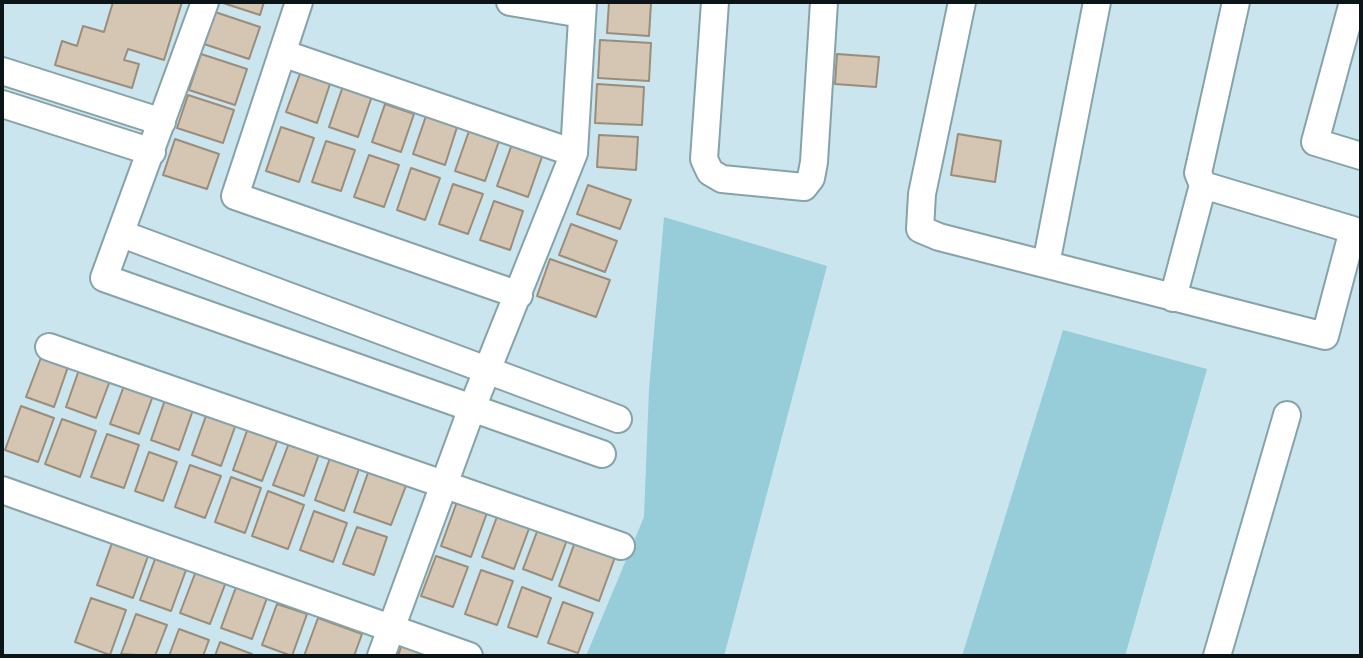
<!DOCTYPE html>
<style>
body{margin:0}
#map{position:relative;width:1363px;height:658px;overflow:hidden;background:#cae5ed;font-family:"IBM Plex Sans",sans-serif}
canvas{display:block}
.frame{position:absolute;inset:0;border:4px solid #0b1518;pointer-events:none}
</style>
<div id="map">
<canvas width="1363" height="658"></canvas>
<div class="frame"></div>
</div>
<script>
const ctx = document.querySelector('canvas').getContext('2d');
ctx.lineJoin = 'round';
function fill(path, color) {
  ctx.fillStyle = color;
  ctx.fill(path, 'evenodd');
}
function strokePath(path, color, width, dash) {
  ctx.strokeStyle = color;
  ctx.lineWidth = width;
  ctx.lineCap = dash ? 'butt' : 'round';
  ctx.setLineDash(dash || []);
  ctx.stroke(path);
}
const green = new Path2D(`
 M664,217L827,266L724,656H586L644,517L649,389Z
 M1063,330L1207,369L1125,656H962Z`);
const building = new Path2D(`
 M113,2H182L164,60L128,49L124,60L139,64L132,88L55,65L62,41L77,46L83,26L104,32Z
 M220,2H264L260,15Z
 M609,2L651,3L649,36L607,33Z
 M215,12L260,27L249,59L204,44Z
 M600,40L651,43L649,81L598,78Z
 M201,54L247,69L235,105L189,90Z
 M837,54L879,57L876,87L835,84Z
 M301,71L331,81L317,123L286,112Z
 M597,84L644,87L642,125L595,123Z
 M343,86L372,96L358,137L329,127Z
 M188,95L234,110L223,143L177,128Z
 M385,104L414,114L401,152L372,142Z
 M427,113L458,124L445,165L413,154Z
 M281,127L314,138L299,182L266,171Z
 M469,131L499,141L485,181L455,171Z
 M958,134L1001,141L995,182L951,175Z
 M599,135L638,137L636,170L597,167Z
 M175,139L219,154L207,189L163,175Z
 M326,141L355,150L341,191L312,182Z
 M512,144L543,154L528,197L497,186Z
 M369,155L399,165L384,207L354,197Z
 M411,168L440,178L425,220L397,210Z
 M453,184L483,194L468,234L439,224Z
 M588,185L631,200L620,229L577,214Z
 M494,201L523,211L510,250L480,240Z
 M571,224L617,241L605,272L559,255Z
 M550,259L610,280L596,317L537,296Z
 M42,355L69,364L54,407L26,397Z
 M80,367L111,378L96,418L66,407Z
 M125,383L154,393L139,434L110,424Z
 M165,400L193,410L179,450L151,440Z
 M21,406L54,418L38,462L5,450Z
 M207,413L236,424L221,466L192,455Z
 M62,419L96,431L80,477L45,464Z
 M248,428L278,439L262,481L233,470Z
 M107,434L139,445L124,488L91,477Z
 M289,443L319,454L304,496L273,485Z
 M149,452L177,462L163,501L135,491Z
 M330,458L359,469L344,511L315,500Z
 M190,465L221,476L205,518L175,507Z
 M369,470L407,483L391,525L354,512Z
 M231,477L261,488L245,533L215,522Z
 M268,491L304,505L288,549L252,536Z
 M458,499L488,510L471,557L441,546Z
 M314,511L347,523L333,562L300,550Z
 M498,514L530,526L514,569L482,557Z
 M357,527L387,537L374,575L343,564Z
 M538,529L567,540L552,580L523,569Z
 M575,542L615,557L599,601L559,586Z
 M112,543L148,556L133,598L97,585Z
 M436,556L468,567L453,607L421,596Z
 M155,559L186,570L171,611L140,600Z
 M481,570L513,581L497,625L465,614Z
 M196,571L226,582L210,624L180,613Z
 M236,587L267,598L252,639L221,628Z
 M522,587L551,598L537,637L508,627Z
 M91,598L126,610L110,655L75,642Z
 M563,602L593,613L578,653L548,643Z
 M277,604L307,614L292,656L262,645Z
 M136,614L167,625L155,656L121,654Z
 M318,618L362,634L354,656H304Z
 M179,629L209,640L203,656H169Z
 M403,641L445,656H398Z
 M220,642L252,654L251,656H215Z`);
const minor = new Path2D(`
 M205,2L104,278L602,454
 M299,2L235,196L519,295
 M510,2L582,14
 M715,2L704,159L710,172L722,179L804,187L811,178L814,162L824,2
 M962,2L922,194L920,229L939,237L1325,336L1353,230L1203,185L1198,173L1236,2
 M1353,2L1315,142L1361,156
 M282,53L574,153
 M2,71L162,122
 M2,104L152,152
 M122,234L618,419
 M1046,264L1097,2
 M1173,298L1203,185
 M49,347L621,546
 M2,490L469,656
 M381,656L472,408L574,153L583,2
 M1217,656L1287,415`);
fill(green, '#97ccd9');
fill(building, '#d4c6b2');
strokePath(building, '#9b8d7b', 2);
strokePath(minor, '#87a2a8', 30);
strokePath(minor, '#fff', 26);
</script>
